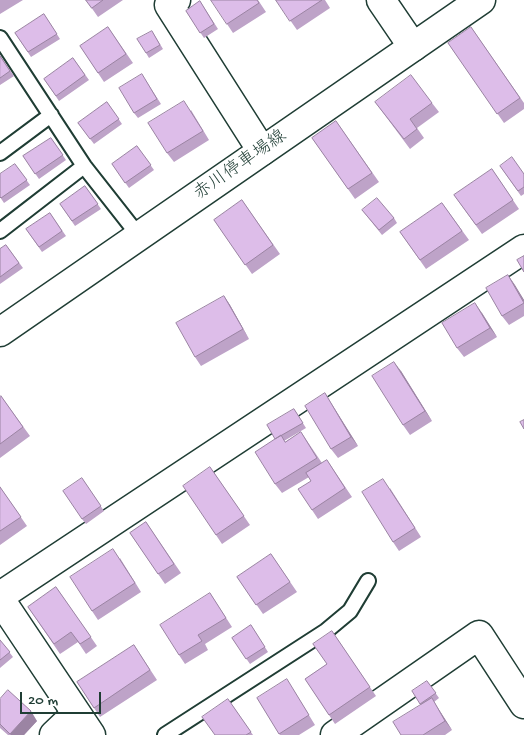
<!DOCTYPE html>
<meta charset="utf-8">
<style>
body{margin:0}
#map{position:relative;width:524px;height:735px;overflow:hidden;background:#fff;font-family:"Gochi Hand",sans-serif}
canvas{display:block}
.scale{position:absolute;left:20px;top:692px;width:81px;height:22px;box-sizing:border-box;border:2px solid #1f3d34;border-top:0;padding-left:6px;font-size:15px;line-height:18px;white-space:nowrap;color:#1f3d34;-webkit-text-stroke:4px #fff;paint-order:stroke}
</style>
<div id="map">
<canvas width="524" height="735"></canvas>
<div class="scale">20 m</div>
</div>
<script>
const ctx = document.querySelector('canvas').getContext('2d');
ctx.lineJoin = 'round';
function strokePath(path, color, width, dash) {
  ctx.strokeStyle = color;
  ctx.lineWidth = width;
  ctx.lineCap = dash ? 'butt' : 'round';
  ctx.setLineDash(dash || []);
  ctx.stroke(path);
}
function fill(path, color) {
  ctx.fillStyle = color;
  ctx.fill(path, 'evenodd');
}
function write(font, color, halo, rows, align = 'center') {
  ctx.font = font + ' "Gochi Hand","Klee One",sans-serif';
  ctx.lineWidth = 4.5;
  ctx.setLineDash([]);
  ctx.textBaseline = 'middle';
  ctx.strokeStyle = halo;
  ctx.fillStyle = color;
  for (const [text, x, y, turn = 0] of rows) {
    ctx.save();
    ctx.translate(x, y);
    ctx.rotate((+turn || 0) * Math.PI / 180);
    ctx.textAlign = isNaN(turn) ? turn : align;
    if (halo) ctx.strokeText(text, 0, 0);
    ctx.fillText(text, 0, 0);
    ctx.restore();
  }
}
const lane = new Path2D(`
 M0,38L84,166L139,236
 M0,153L51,115
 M0,231L84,166
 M165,735L326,631L350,611L368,581`);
const street = new Path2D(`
 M176,0L169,5L262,151
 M381,0L413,47
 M0,596L524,249
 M0,599L91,735
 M54,735L76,714
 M335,735L479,635L524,704`);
const secondary = new Path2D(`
 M0,332L481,0`);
const wall = new Path2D(`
 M0,0H23L0,14Z
 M86,0H123L98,17Z
 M258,0L266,12L233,33L227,24Z
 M276,0H325L330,8L297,30Z
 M200,1L218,29L204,38L186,11Z
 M44,14L60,39L31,57L15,33Z
 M108,27L133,63L104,82L80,46Z
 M471,27L524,103V109L504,123L448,43Z
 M152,31L163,49L149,58L146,53Z
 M0,55L14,76L0,85Z
 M73,58L89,80L59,101L44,79Z
 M145,79L161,104L138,118L134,113Z
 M107,102L122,124L94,144L78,123Z
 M375,102L432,103L439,112L417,128L424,138L410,149Z
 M191,110L209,140L174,162L167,153Z
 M336,121L379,182L355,199L312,138Z
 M51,138L66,160L39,179L23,156Z
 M137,146L154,170L129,188L112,164Z
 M15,164L30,185L4,203L0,197Z
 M500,166L524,174V194L521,196Z
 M492,169L519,209L482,234L454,195Z
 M85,186L101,209L75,226L60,204Z
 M242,200L280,254L252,274L214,220Z
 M442,203L469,240L426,269L400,232Z
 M362,210L394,218L397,223L382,235Z
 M50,213L66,236L42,252L26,229Z
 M6,245L23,268L0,284V249Z
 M508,275L524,300V316L509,325L502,316Z
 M224,296L230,305L249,339L201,366L195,357Z
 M482,313L497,337L464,357L457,348Z
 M401,371L432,421L410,435L403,425Z
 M325,393L358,446L338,458L331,449Z
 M1,396L30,436L0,458V397Z
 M294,409L306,428L284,441L285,442L301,432L322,463L327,460L352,497L318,519L312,510L311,481L309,477L282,493L275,484V439Z
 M210,467L250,525L222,544L216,535Z
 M82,478L104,511L86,524L82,519Z
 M0,487L27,526L0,545Z
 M390,488L421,537L399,551L393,542Z
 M146,522L181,573L165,584L130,533Z
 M271,554L297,592L263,614L237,577Z
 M120,558L141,592L98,620L92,611Z
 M56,587L97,646L86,654L78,642L60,654L28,607Z
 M210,593L232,627L205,644L208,650L185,664L179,655Z
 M251,625L268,652L250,664L232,638Z
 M332,631L376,696L335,724L305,679L327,664Z
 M0,640L13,657L0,668Z
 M134,645L157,680L100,717L77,682Z
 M427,681L439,698L434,702L452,730L445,735H401L421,705L420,704Z
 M293,689L315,725L299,735H280L257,698Z
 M0,699L37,721L24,735H8L0,728Z
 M228,699L253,735H215Z`);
const shadedWall = new Path2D(`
 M508,275L515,285L524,300V302Z
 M224,296L230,305L249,339L243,329Z
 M475,303L482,313L497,337L490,328Z
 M394,362L401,371L432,421L425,411Z
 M325,393L331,403L358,446L351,437Z
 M432,698L438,708L452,730L445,721Z
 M31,711L37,721L24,735H11L10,734Z`);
const building = new Path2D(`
 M86,0H103L92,8Z
 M211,0H257L259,3L227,24Z
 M276,0H322L290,21Z
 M200,1L214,24L200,33L186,11Z
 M44,14L57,34L28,52L15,33Z
 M108,27L126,54L98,73L80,46Z
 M471,27L520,98L497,114L448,43Z
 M152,31L160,45L146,53L137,39Z
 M0,56L10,71L0,78Z
 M73,58L85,75L56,96L44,79Z
 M142,74L157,99L134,113L119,88Z
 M411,75L432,103L410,119L417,129L404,139L375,102Z
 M184,101L203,131L167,153L148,123Z
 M107,102L119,119L90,139L78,123Z
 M336,121L372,173L348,189L312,138Z
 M51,138L63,155L35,174L23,156Z
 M137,146L151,165L125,183L112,164Z
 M512,157L524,174V187L518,191L500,166Z
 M15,164L27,180L1,198L0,197V174Z
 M492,169L513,200L476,225L454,195Z
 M85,186L98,204L72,221L60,204Z
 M377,198L394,218L379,230L362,210Z
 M242,200L273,245L245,265L214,220Z
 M442,203L462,231L420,260L400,232Z
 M50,213L62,231L39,247L26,229Z
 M6,245L19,263L0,277V249Z
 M524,256V272L517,260Z
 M508,275L524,303L502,316L486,288Z
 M224,296L243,329L195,357L176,323Z
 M475,303L490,328L457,348L442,323Z
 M394,362L425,411L403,425L372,376Z
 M325,393L351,437L331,449L305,406Z
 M1,396L23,427L0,444V397Z
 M294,409L303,423L275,439L267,425Z
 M524,420V429L520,422Z
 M301,432L317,458L275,484L255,452L281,435L285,442Z
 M327,460L345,488L312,510L298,489L311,481L306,473Z
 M210,467L244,516L216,535L183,486Z
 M82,478L101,506L82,519L63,491Z
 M383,479L415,528L393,542L362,492Z
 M0,487L21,517L0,531Z
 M146,522L174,564L158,574L130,533Z
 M113,549L135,583L92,611L70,577Z
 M271,554L290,582L256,605L237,577Z
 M56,587L91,637L80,644L71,632L54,644L28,607Z
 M210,593L226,618L198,635L202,641L179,655L160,625Z
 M251,625L265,647L246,659L232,638Z
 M332,631L370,687L329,715L305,679L327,664L313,644Z
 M0,640L10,652L0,660Z
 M134,645L150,670L94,708L77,682Z
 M287,679L309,715L279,734L257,698Z
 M427,681L436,693L420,704L412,691Z
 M8,690L31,711L10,734L0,724V699Z
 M432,698L445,721L423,735H401L393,722Z
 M228,699L251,732L246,735H215L202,717Z`);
const streetNames = [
 ["赤川停車場線",241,166,-35]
];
strokePath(lane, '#1f3d34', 18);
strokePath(street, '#1f3d34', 31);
strokePath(secondary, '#1f3d34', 31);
strokePath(lane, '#fff', 14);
strokePath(street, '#fff', 28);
strokePath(secondary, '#fff', 28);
fill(wall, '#bea3c8');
fill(shadedWall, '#9b84a3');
fill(building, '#ddbde9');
strokePath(building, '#9b84a3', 1);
write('18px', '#1f3d34', '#fff', streetNames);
</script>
